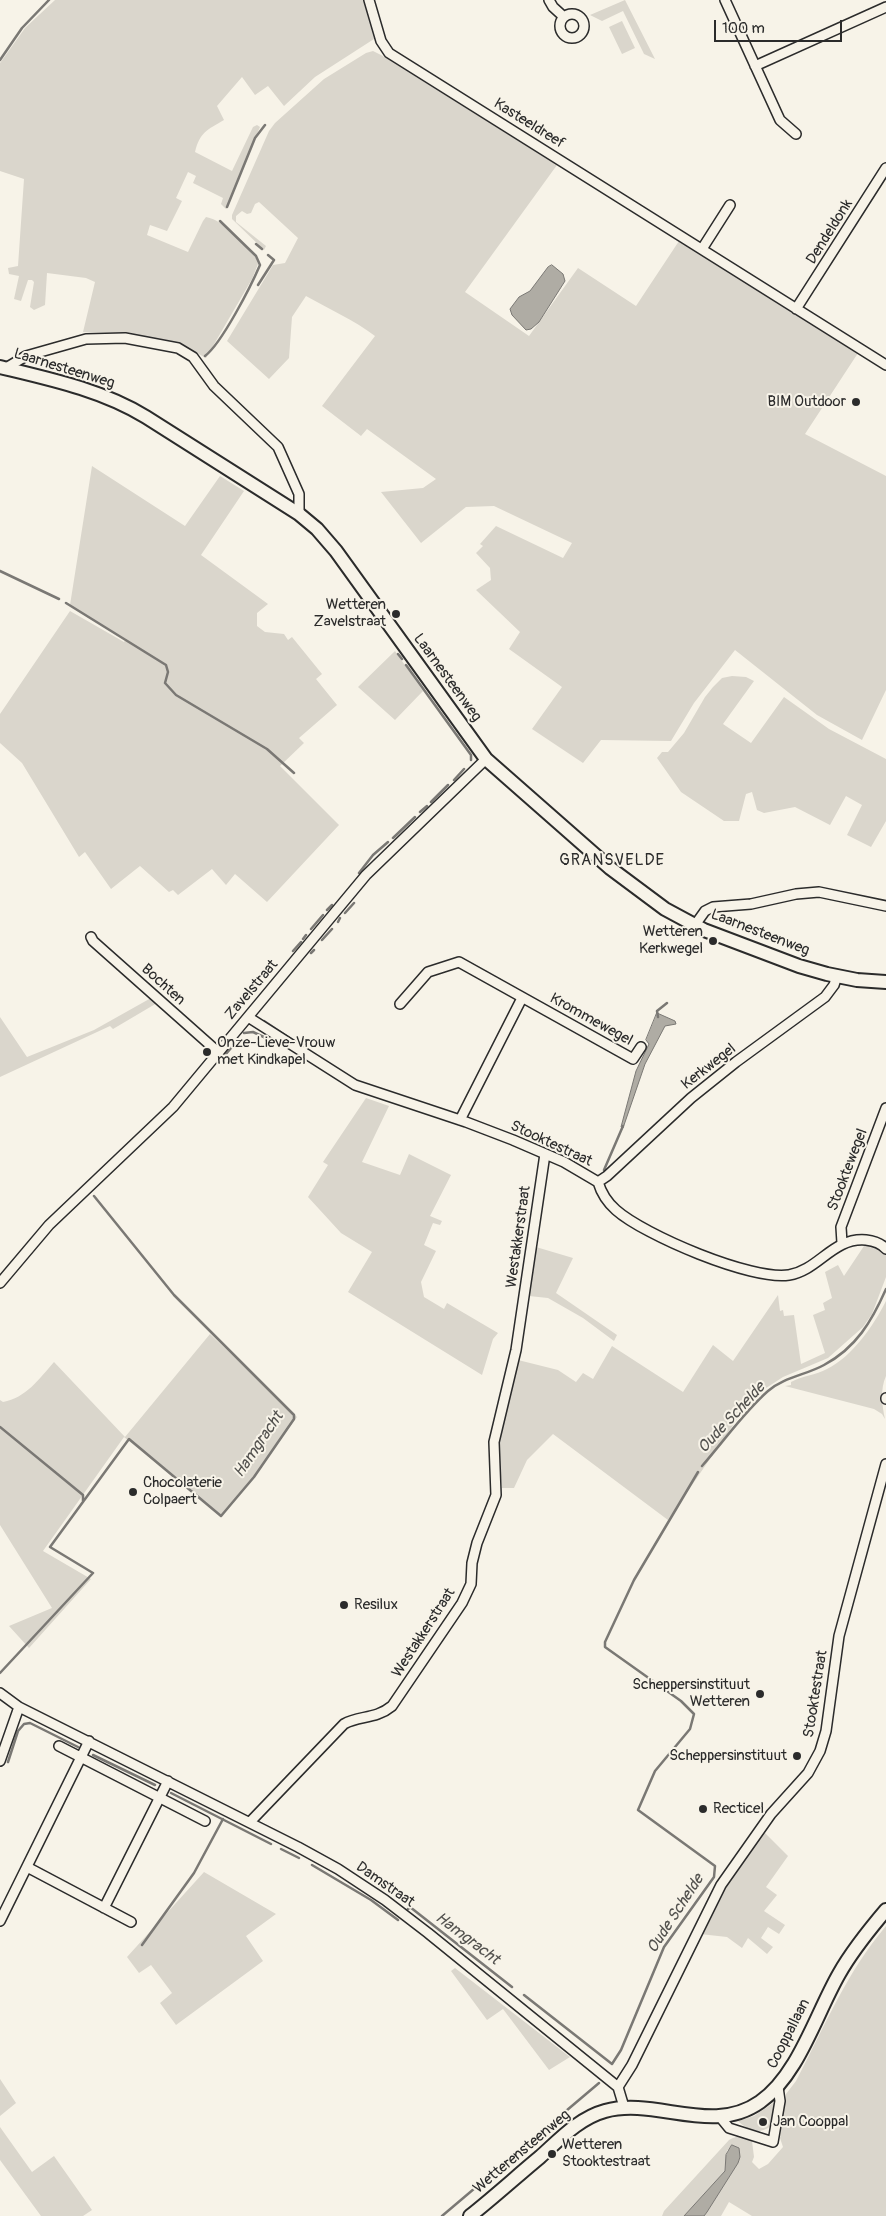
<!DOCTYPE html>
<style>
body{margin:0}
#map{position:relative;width:886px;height:2216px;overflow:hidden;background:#f7f3e8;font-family:Pangolin,sans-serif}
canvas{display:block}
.scale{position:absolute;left:714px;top:20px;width:128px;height:22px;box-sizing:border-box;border:2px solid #2b2b2b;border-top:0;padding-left:6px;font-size:15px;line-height:18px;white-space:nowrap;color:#2b2b2b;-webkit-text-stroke:4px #f7f3e8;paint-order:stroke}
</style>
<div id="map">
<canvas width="886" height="2216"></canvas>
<div class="scale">100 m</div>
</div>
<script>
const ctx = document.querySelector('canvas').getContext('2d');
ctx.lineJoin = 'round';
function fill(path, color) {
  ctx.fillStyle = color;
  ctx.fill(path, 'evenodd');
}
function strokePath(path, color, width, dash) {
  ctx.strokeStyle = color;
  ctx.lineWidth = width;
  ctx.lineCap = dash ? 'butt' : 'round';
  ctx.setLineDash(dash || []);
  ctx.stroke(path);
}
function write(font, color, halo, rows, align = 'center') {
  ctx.font = font + ' Pangolin,sans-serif';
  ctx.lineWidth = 4;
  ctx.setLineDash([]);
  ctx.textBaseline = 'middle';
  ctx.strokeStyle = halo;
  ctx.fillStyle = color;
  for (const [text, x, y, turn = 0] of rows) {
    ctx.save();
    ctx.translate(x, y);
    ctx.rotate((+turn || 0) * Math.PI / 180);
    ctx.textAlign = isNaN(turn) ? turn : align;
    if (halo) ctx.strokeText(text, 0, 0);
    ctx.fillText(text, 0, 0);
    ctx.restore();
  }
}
const green = new Path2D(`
 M55,0H363L374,39L315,77L284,106L268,86L255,95L242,77L217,106L224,120C207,130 200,132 195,152L232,171L253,127L257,125L260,127L239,175L226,209L221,204L223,198L193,183L196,176L188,172L176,198L182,201L167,231L150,225L147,235L188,252L203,221L206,217C226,221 242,244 256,258L258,264L252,279L206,358L179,343L167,340L125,333L83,332L95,282L86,278L47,273L45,305L34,310L30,307L34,282L32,280H28L21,301L14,299L19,276L9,274L8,268L18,266L24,179L0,171V63L25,28Z
 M625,0L655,59L644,54L623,11L602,21L590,15Z
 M622,21L635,48L622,54L609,27Z
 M373,51L381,55L557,165L465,292L529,336L578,268L636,306L679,241L858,353L805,434L886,476V690L862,740L817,715L735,650L694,703L671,741L601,740L583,763L532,729L562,687L509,649L520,632L476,590L491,580L490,568L476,553L483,546L480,544L496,526L563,558L572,543L494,506L466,507L421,543L381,492L423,488L436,479L367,429L361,436L322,406L375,336C354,320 329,309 306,296L292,317L289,358L269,379L227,341L273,265L285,263L298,238L259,202L255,204L251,213L247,214L242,211L236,216V222L266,246L264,250L232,219V215L269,131L275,123L324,79L366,53Z
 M92,466L185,526L220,476L244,491L201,555L268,604L257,613V626L265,632L284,634L288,640L292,637L322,674L316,679L337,705L299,738L304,743L280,766L339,825L267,902L235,874L226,885L212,869L178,895L173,890L169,892L140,866L111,889L85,852L79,857L22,763L0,743V714L70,611L124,642L126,639L70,605Z
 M395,651L423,691L395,720L358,687Z
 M732,676L746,677L754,681L723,724L751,743L784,697L829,729L886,759V821L871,847L847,835L862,805L846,796L830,825L795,807L764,813L757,810L752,792L746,794L739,821H724L681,792L657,758L662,752H668L684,733L705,697L713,687L722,678Z
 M151,998L157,1003L113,1029L110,1026L0,1077V1017L27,1057L94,1030Z
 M366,1098L389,1106L362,1162L400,1175L409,1154L451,1175L430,1216L442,1221L440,1225L433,1223L424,1245L436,1251L421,1282L424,1297L444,1309L447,1303L498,1333L493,1339L482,1375L348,1292L372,1252L341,1233L308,1197L328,1165L323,1162Z
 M866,1243L878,1247L886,1253V1277L872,1314L863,1327L828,1358L783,1377L763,1390L738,1418L668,1520L553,1434L527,1460L514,1488H502L498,1442L518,1360L558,1370L576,1382L583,1373L593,1379L612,1346L683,1392L713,1345L733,1361L778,1295L780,1311L783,1310L784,1316L794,1315L801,1364L825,1353L813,1315L825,1310L823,1303L832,1298L825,1272L838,1265L844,1276Z
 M536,1247L573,1258L556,1293L617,1335L614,1341L583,1318L548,1298L529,1296Z
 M886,1301V1376C880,1389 882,1405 885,1419L882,1414L874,1409L785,1386L791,1385V1382C802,1376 816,1375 827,1369C852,1357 874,1325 886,1301Z
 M210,1334L297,1417L249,1483L222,1517L124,1437L43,1551L91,1579L29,1648L9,1626L52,1608L0,1525V1400L3,1402C26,1398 39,1379 54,1362L125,1437Z
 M763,1831L788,1856L766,1887L777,1895L764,1911L785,1925L779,1934L768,1927L761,1938L773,1947L767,1954L748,1938L742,1948L727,1937L700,1934L722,1893Z
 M204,1872L276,1914L246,1936L263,1961L176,2025L160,2003L172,1993L151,1965L139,1973L127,1957Z
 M886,1926V2216H752L729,2202L721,2216H704L738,2163L740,2157L727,2150L725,2171L684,2216H662L664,2211L729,2140C739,2135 743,2135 752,2141L754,2157L752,2162L759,2169L768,2164L783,2147L780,2138L786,2094L796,2081C824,2028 846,1973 886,1926Z
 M455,1968L570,2057L549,2070L503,2009L487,2020L451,1971Z
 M0,2079L16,2103L0,2116Z
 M776,2101L771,2126C759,2135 749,2131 738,2121L754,2116Z
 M0,2127L32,2172L54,2156L92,2210L83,2216H41L0,2160Z`);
const water = new Path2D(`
 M552,265L563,274L565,281L539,322L531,329L526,330L512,315L510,309L519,297L530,291L548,267Z
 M657,1013L675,1021L676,1024L665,1026L645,1064L623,1128L621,1127L636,1071L649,1044L646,1040Z
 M732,2145L739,2148L740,2157L738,2163L707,2212L704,2216H684L725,2171L726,2155Z`);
const stream = new Path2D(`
 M0,60L22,28L49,0
 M227,207L255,138L265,125
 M256,244L262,249
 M258,285L274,260L268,255
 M205,356C222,343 251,286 260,265L256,256L220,221
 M0,571L59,599
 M66,603L166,665L168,672L165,683L176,695L267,749L294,773
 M398,654L402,659
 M406,665L471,755V760
 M454,780L464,769
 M431,802L448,785
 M420,812L427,806
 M393,838L415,817
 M359,873L373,855L388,842
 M327,910L332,905
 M345,913L354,903
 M338,922L340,918
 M311,929L323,915
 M303,939L306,935
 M322,940L332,929
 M293,951L301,942
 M311,953L314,950
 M658,1017L657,1011L667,1003
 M264,1021L291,1039
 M244,1033L253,1032L268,1039
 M220,1061L237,1041
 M604,1170L623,1126
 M0,1427L83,1495V1501
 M702,1466C724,1441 744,1412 768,1391C784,1377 806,1375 824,1365C856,1348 872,1321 886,1289
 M0,1673L93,1573L50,1547L129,1439L221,1516L254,1477L294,1419V1415L174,1295L94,1196
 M93,1755L155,1785
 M8,1762L18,1731L24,1724L30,1723L78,1747
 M171,1793L271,1844
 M281,1849L299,1858
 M312,1865L371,1900L398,1920
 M408,1909L410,1907L512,1987
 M142,1945L194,1873L223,1819
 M524,1995L612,2064L621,2050L664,1947L714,1877L715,1866L638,1810L655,1771L690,1729L694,1714L681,1701L605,1647V1642L634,1580L698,1472
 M442,2216L599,2083`);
const street = new Path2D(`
 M369,0L381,41L389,53L886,365
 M549,0L553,7L564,17
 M725,0L780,120L796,134
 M560 26a12 12 0 1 1 24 0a12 12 0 1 1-24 0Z
 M755,66L886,7
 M702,249L730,205
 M796,309L886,168
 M6,368L26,356L86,339L125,338L178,348L193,357L214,386L278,447L299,494V514
 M695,925L705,911L713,907L751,904L796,894L819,892L886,906
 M91,937L93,941L218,1052
 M400,1004L428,972L459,962L633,1059L641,1047
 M248,1017L355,1085L466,1122L513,1140L564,1162L598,1182C601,1192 608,1203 616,1210C644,1235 752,1281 789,1275C819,1270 833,1237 866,1240C874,1241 881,1243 886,1249
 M460,1120L522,998
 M598,1182L607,1176L691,1098L736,1062L825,997L834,985L837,976
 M842,1243L841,1227L886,1108
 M0,1283L49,1225L173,1107L366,875L486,759
 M886,1398V1399
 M0,1693L19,1707L298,1847L338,1869L385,1900L428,1933L618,2087L624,2107
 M59,1746L205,1821
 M0,1761L19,1707
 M250,1822L344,1724C359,1715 375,1720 392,1706L462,1603L471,1584L472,1563L477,1543L496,1495L494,1442L516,1350L545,1154
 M27,1867L131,1922
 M104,1908L168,1781
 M0,1921L89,1741
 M618,2087L632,2065L721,1885L771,1814L808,1773L820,1751L826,1731L839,1636L886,1464
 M720,2117L729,2128L773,2142L780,2101L778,2087`);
const secondary = new Path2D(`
 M0,367C50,379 102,390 146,417L299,514L317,529L336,551L486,759L610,868L665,909L704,930L799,966L827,974L857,980L886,982
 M470,2216C494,2197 517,2176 540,2157C559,2140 579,2118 605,2111C656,2097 712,2136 760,2102C798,2076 816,2014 839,1974C852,1951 869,1930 886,1910`);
const markers = [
 [856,402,5,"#2b2b2b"],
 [396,614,5,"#2b2b2b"],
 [713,941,5,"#2b2b2b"],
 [207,1052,5,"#2b2b2b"],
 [133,1492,5,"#2b2b2b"],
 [344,1605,5,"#2b2b2b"],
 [760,1694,5,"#2b2b2b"],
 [797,1756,5,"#2b2b2b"],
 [703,1809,5,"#2b2b2b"],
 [763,2122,5,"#2b2b2b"],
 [552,2154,5,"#2b2b2b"]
];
const streetNames = [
 ["Kasteeldreef",529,124,32],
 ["Dendeldonk",830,232,-58],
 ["Laarnesteenweg",64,369,17],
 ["Laarnesteenweg",447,678,54],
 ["Laarnesteenweg",760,933,21],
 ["Bochten",163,985,42],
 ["Zavelstraat",252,990,-50],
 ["Krommewegel",591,1020,29],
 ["Kerkwegel",709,1067,-38],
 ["Stooktestraat",551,1144,25],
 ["Stooktewegel",848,1170,-69],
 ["Westakkerstraat",519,1237,-82],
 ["Westakkerstraat",424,1633,-57],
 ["Stooktestraat",816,1694,-81],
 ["Damstraat",385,1885,35],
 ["Cooppallaan",789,2034,-63],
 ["Wetterensteenweg",522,2152,-40]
];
const poiNames = [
 ["BIM Outdoor",846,402,"right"],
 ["Wetteren",386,605,"right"],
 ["Zavelstraat",386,622,"right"],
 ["Wetteren",703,932,"right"],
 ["Kerkwegel",703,949,"right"],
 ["Onze-Lieve-Vrouw",217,1043],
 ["met Kindkapel",217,1060],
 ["Chocolaterie",143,1483],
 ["Colpaert",143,1500],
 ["Resilux",354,1605],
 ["Scheppersinstituut",750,1685,"right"],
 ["Wetteren",750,1702,"right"],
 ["Scheppersinstituut",787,1756,"right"],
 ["Recticel",713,1809],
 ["Jan Cooppal",773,2122],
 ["Wetteren",562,2145],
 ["Stooktestraat",562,2162]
];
const neighbourhoodNames = [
 ["GRANSVELDE",612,861]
];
const waterNames = [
 ["Oude Schelde",732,1418,-47],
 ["Hamgracht",259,1445,-56],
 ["Oude Schelde",676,1914,-57],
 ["Hamgracht",467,1939,37]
];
fill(green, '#dad6cc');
fill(water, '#afaca4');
strokePath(water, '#7a7874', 1);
strokePath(stream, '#7a7874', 2.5);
strokePath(street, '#2b2b2b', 12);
strokePath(secondary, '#2b2b2b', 16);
strokePath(street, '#f7f3e8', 9);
strokePath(secondary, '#f7f3e8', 12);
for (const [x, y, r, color] of markers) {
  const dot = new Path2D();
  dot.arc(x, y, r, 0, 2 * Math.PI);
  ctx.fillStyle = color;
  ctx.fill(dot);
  strokePath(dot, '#f7f3e8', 2);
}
write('15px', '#2b2b2b', '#f7f3e8', streetNames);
write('15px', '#2b2b2b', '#f7f3e8', poiNames, 'left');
ctx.letterSpacing = '1px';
write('16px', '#2b2b2b', '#f7f3e8', neighbourhoodNames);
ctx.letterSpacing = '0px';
write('italic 16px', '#53524f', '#f7f3e8', waterNames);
</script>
